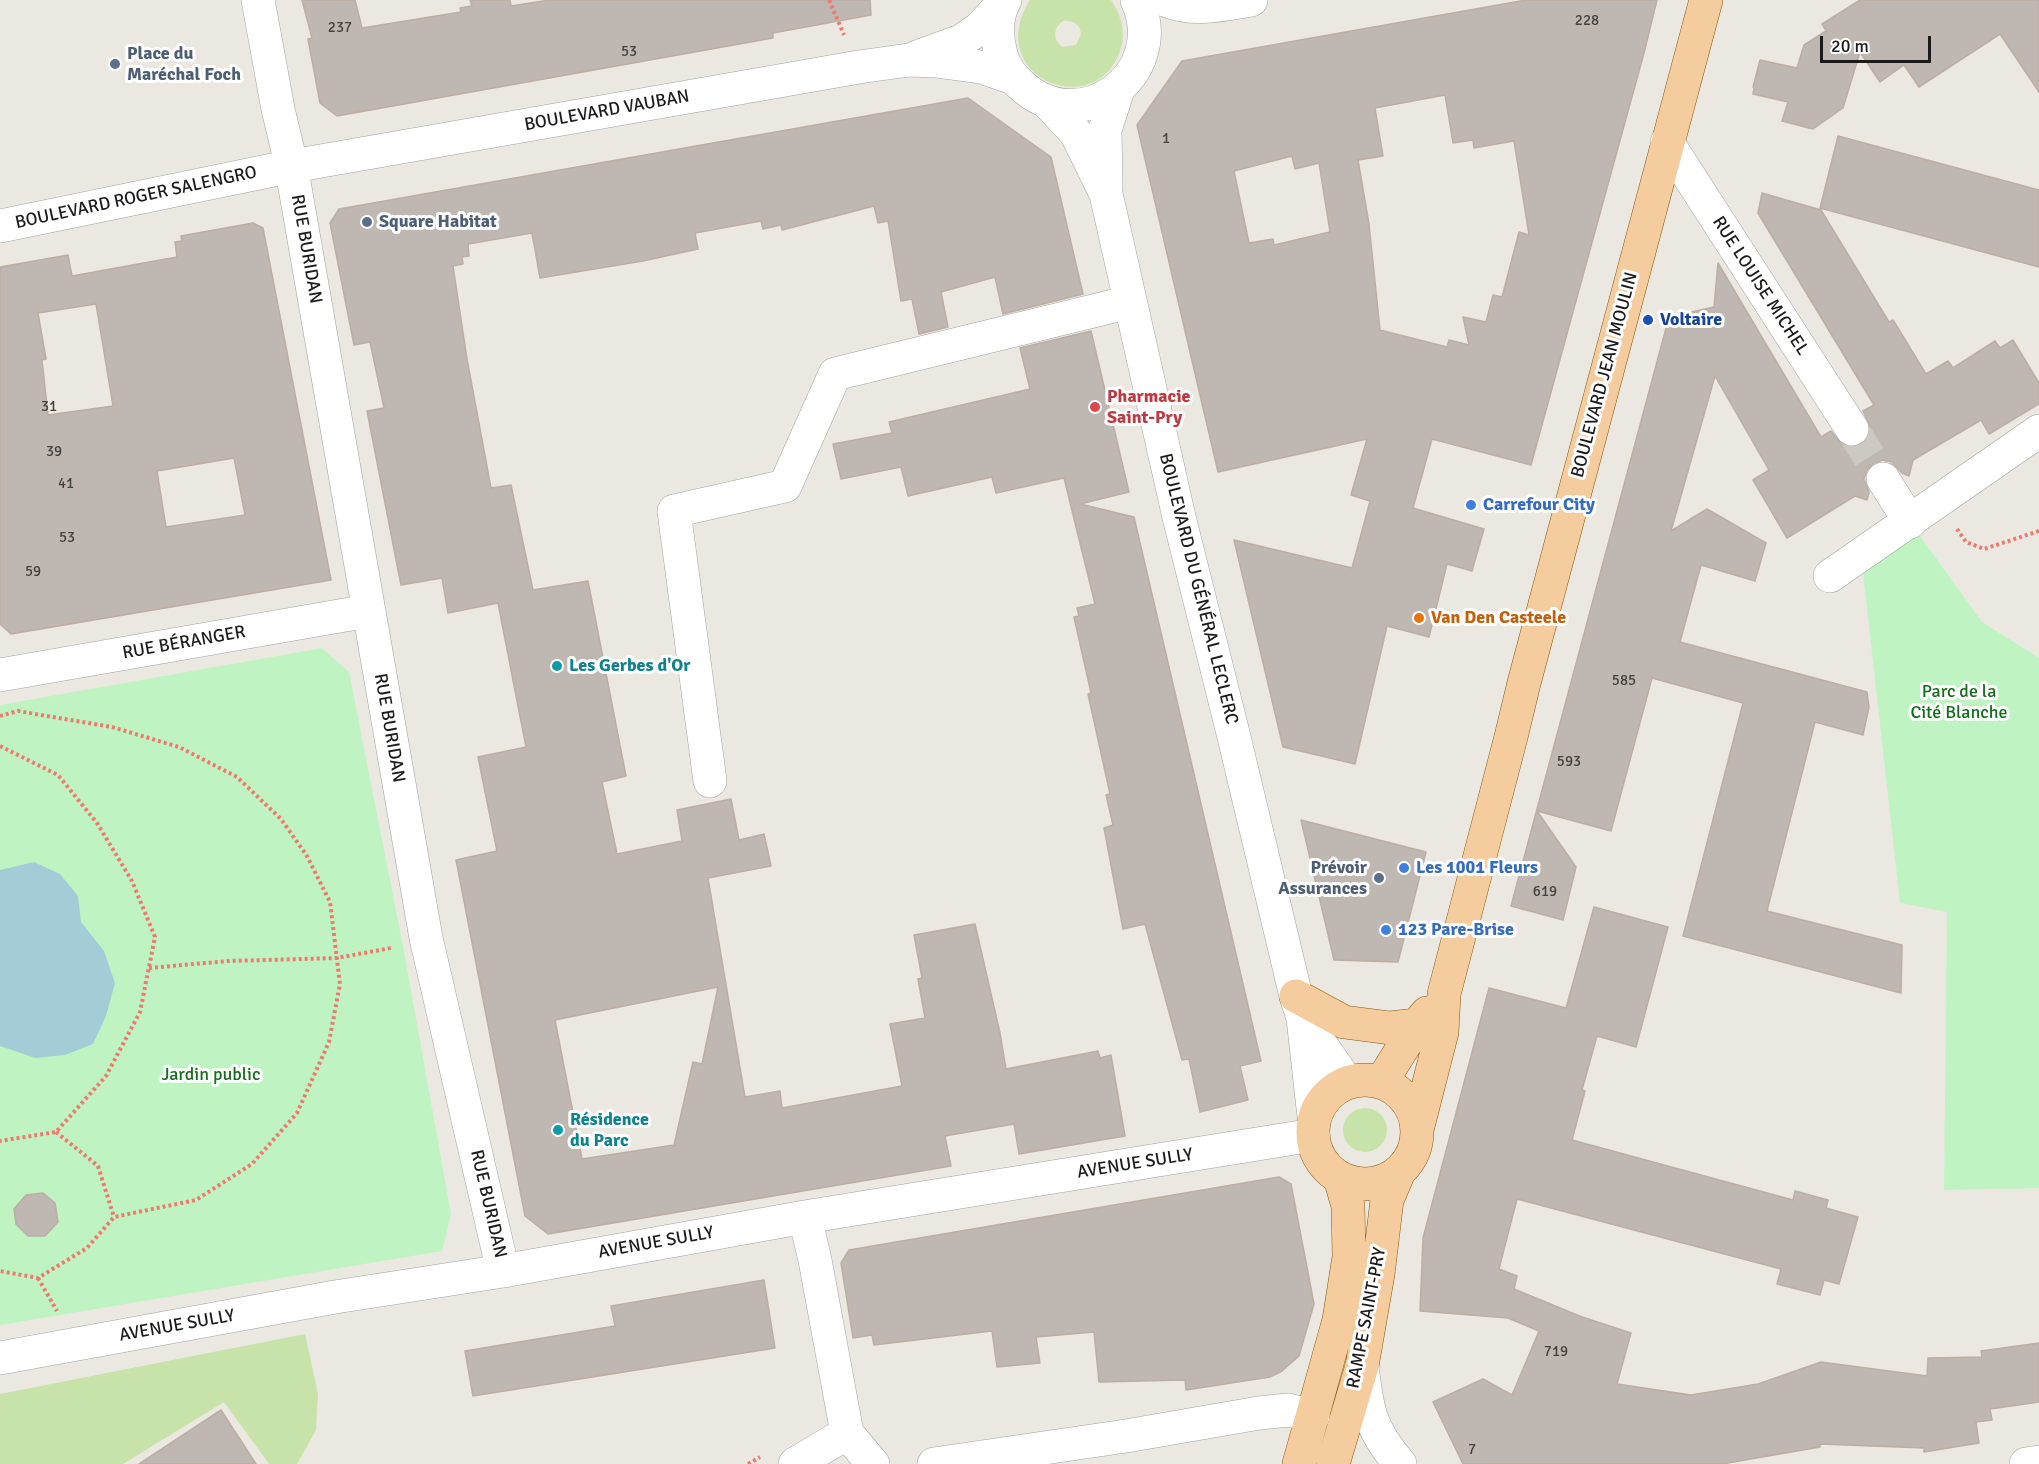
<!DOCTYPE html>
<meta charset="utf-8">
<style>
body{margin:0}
#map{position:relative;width:2039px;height:1464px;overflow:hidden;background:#ebe8e1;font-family:Signika,sans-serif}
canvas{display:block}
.scale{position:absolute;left:1820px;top:36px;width:111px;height:27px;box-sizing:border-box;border:3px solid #1b1b1b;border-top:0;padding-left:8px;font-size:18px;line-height:21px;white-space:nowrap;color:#1b1b1b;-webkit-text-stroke:4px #fff;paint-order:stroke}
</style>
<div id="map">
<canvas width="2039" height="1464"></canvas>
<div class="scale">20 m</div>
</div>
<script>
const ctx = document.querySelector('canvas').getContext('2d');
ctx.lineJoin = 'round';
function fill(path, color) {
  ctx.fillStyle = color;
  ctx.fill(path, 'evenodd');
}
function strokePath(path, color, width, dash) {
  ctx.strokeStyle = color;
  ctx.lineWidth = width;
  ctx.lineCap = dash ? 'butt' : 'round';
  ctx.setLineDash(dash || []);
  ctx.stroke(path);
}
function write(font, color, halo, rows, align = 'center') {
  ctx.font = font + ' Signika,sans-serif';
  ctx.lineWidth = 6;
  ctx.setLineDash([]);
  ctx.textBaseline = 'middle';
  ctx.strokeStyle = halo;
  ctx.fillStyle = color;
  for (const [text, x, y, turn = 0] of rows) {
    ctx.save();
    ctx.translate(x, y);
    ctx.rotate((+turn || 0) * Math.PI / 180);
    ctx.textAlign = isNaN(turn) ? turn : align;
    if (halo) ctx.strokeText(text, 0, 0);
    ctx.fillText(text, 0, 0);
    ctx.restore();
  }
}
const grass = new Path2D(`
 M1030,0H1111C1123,18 1127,36 1118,56C1089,121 983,74 1030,0ZM1063,21C1073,20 1080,24 1081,34L1076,45L1062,47L1056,40C1054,32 1056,26 1063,21Z
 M1343 1130a22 22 0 1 1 44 0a22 22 0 1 1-44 0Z
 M305,1334L318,1394L316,1430L297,1464H269L224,1402L123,1464H0V1394Z`);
const park = new Path2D(`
 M1910,522L1982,622L2039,658V1188L1944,1190L1947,912L1900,903L1861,555Z
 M322,648L349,672L403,946L451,1214L442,1251L0,1325V705Z`);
const water = new Path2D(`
 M34,862L60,874L78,896L81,922L104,951L115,983L106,1016L93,1044L65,1055L35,1058L0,1046V870Z`);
const building = new Path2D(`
 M302,0H355L362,28L461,12L460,8L472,6L470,0H510L511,6L550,0H870L871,15L773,33V38L337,116L320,103L308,39L312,38Z
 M1526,0H1657L1644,53L1531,465L1432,439L1413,508L1484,529L1472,571L1447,564L1429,637L1387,626L1355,764L1283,747L1234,540L1352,568L1370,501L1351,495L1367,439L1218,472L1137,125L1182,61ZM1445,95L1453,143L1473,140L1474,148L1514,141L1529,235L1519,232L1502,297L1493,295L1486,322L1463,317L1469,345L1449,340L1447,347L1380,330L1369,224L1358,160L1383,156L1375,108ZM1292,156L1295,169L1319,163L1330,232L1274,245L1273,239L1249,243L1234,171Z
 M1860,0H2039V92L2000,34L1919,87L1904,65L1880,82L1860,52L1843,108L1813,129L1782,121L1788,102L1753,94L1754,88L1753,87L1760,60L1797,68L1804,45L1826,31L1822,24Z
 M968,98L1051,157L1083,294L1003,314L995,277L941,292L948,327L919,334L912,299L901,301L888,221L878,223L874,206L782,230L781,225L763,229L761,221L695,233L698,249L643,261L540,278L532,233L468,244L469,256L462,257L463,264L453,266L467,359L491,488L511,485L533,590L588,581L626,776L602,782L617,854L682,841L677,810L731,799L739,840L764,834L771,866L708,878L745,1097L780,1091L782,1108L902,1086L890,1024L925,1018L918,979L922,978L914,935L975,924L1000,1033L1006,1069L1098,1051L1100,1058L1111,1055L1125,1136L1019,1154L1014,1124L945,1136L951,1166L548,1234L525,1216L456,860L497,851L478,757L526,747L498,603L448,613L442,578L401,585L367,411L384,408L370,342L354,345L330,223L339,209ZM718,987L702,1064L693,1062L674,1145L582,1159L555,1020Z
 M1838,136L2039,190V267L1820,208Z
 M1762,193L1821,210L1889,322L1893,320L1926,374L1948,361L1953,368L1995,341L2000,348L2013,340L2039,383V404L1989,434L1981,420L1913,460L1909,476L1902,473L1891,462L1883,460L1874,463L1867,470L1864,479L1869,492L1867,500L1855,496L1787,538L1753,480L1769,470L1715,376L1671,531L1707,509L1766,543L1755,581L1701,565L1680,642L1867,692L1869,707L1863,735L1815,722L1767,911L1902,945L1901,993L1683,936L1743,703L1652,678L1611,831L1537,811L1576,867L1563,920L1511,906L1669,317L1714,307L1718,263L1821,437L1831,431L1843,445L1852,448L1862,445L1869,437L1871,428L1863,411L1874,405L1758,213Z
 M253,223L263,228L331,580L11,634L0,624V267L68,255L72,276L177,257L175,242L182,241L181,236ZM96,304L113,406L48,415L42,360L46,359L38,313ZM234,458L245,515L166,527L157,471Z
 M1091,331L1129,492L1080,504L1134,517L1261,1061L1240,1066L1248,1100L1200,1112L1189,1059L1182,1060L1145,924L1123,929L1104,828L1113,825L1106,795L1110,794L1088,694L1091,693L1074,617L1079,616L1077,608L1095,604L1064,478L996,493L992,477L908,496L901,467L841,479L833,444L892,433L889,422L1030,389L1020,348Z
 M1301,820L1426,852L1398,962L1334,960Z
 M1594,907L1668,927L1636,1047L1597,1036L1582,1090L1585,1091L1572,1140L1793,1200L1795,1191L1828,1200L1826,1208L1858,1217L1839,1284L1824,1280L1820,1295L1777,1284L1781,1269L1517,1199L1499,1269L1517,1276L1514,1289L1582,1317L1631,1333L1617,1384L1691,1395L1758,1384L1821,1362L1927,1376L1928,1358L1982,1357L1981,1351L2039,1343V1402L1990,1409L1992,1420L1976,1422L1979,1443L1924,1452V1448L1820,1444V1447L1722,1464H1463L1433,1402L1483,1379L1512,1395L1539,1331L1508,1318L1420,1311L1423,1238L1489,988L1566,1008Z
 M1279,1177L1291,1184L1314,1304L1299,1356L1282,1371L1270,1377L1186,1390L1185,1380L1099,1382L1094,1332L1036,1337L1040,1363L997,1367L992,1331L874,1345L872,1335L853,1338L841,1263L849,1250Z
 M43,1193L55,1203L58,1222L45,1236H28L16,1224L14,1209L26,1195Z
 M764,1280L775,1348L473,1396L465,1351L615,1326L611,1306Z
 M221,1410L256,1464H139Z`);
const minorTunnel = new Path2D(`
 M1852,429L1883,479`);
const path = new Path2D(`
 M829,0L844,35
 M1957,529L1966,542L1984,549L2039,531
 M0,716L18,711L112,727L179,747L237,777L281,819L307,856L330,902L340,984L329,1042L297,1113L252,1164L196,1200L114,1217L87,1248L38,1278L0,1271
 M0,746L58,775L97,823L132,881L155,937L140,1012L106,1076L56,1132L0,1141
 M149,968L228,961L337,958L391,948
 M56,1132L98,1166L114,1217
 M38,1278L57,1311
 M748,1464L760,1457`);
const minor = new Path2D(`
 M258,0L278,109L288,151
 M1005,0C996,16 996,36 1001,54C1004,66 1011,76 1020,84C1079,141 1171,75 1137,0
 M1165,0C1194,12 1221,5 1251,0
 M917,57L961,41L980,28L1003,3
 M1048,103L1076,133L1106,194L1179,517L1233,733L1296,996L1303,1018L1314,1117
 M1667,142L1852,429
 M304,164L859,67L909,60L936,61L981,67L1013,78
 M294,182L426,938L503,1271
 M1106,186L1105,130L1118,90
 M0,226L273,170
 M1883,479L1910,522
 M1830,576L2039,431
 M0,675L368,611
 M710,781L674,511L785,486L835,374L1130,302
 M1305,1022L1347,1082
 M805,1217L815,1260L847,1433L873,1464
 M0,1358L335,1297L503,1271L805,1217L1313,1135
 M1362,1366C1367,1410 1370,1429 1400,1464
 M795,1464L847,1433
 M934,1464L1126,1436L1259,1413L1288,1410L1313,1416
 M2026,1464L2039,1462`);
const major = new Path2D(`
 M1296,996L1344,1022L1390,1028L1417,1025
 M1313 1132a52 52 0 1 1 104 0a52 52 0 1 1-104 0Z
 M1382,1081L1417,1025L1427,1013
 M1418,1126L1442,1032L1444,994L1511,737L1524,683L1706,0
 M1299,1464L1339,1320L1349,1257L1348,1206L1340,1178
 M1333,1464L1362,1366L1378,1274L1387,1200L1399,1172`);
const markers = [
 [115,64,6,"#5c6f8a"],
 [367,222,6,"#5c6f8a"],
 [1648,320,6,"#1a4fb4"],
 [1095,407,6,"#e0444e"],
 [1471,505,6,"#3f7fe0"],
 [1419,618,6,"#e8710a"],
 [557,666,6,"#0f9aa8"],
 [1404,868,6,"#3f7fe0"],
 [1379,878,6,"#5c6f8a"],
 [1386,930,6,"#3f7fe0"],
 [558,1130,6,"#0f9aa8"]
];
const numberNames = [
 ["228",1587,21],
 ["237",340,28],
 ["53",629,52],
 ["1",1166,139],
 ["31",49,407],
 ["39",54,452],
 ["41",66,484],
 ["53",67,538],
 ["59",33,572],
 ["585",1624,681],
 ["593",1569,762],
 ["619",1545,892],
 ["719",1556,1352],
 ["7",1472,1450]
];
const serviceNames = [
 ["Place du",127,54],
 ["Maréchal Foch",127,75],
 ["Square Habitat",379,222],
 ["Prévoir",1367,868,"right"],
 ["Assurances",1367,889,"right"]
];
const streetNames = [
 ["BOULEVARD VAUBAN",607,111,-10],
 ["BOULEVARD ROGER SALENGRO",136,198,-12],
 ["RUE BURIDAN",306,249,80],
 ["RUE LOUISE MICHEL",1760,286,57],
 ["BOULEVARD JEAN MOULIN",1605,375,-75],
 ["BOULEVARD DU GÉNÉRAL LECLERC",1198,589,76],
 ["RUE BÉRANGER",184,643,-10],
 ["RUE BURIDAN",389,728,80],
 ["AVENUE SULLY",1135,1164,-9],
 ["RUE BURIDAN",488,1204,77],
 ["AVENUE SULLY",656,1243,-10],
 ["RAMPE SAINT-PRY",1367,1318,-79],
 ["AVENUE SULLY",177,1326,-10]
];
const transitNames = [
 ["Voltaire",1660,320]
];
const healthNames = [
 ["Pharmacie",1107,397],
 ["Saint-Pry",1107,418]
];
const shopNames = [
 ["Carrefour City",1483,505],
 ["Les 1001 Fleurs",1416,868],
 ["123 Pare-Brise",1398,930]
];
const foodNames = [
 ["Van Den Casteele",1431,618]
];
const cultureNames = [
 ["Les Gerbes d'Or",569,666],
 ["Résidence",570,1120],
 ["du Parc",570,1141]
];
const parkNames = [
 ["Parc de la",1959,692],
 ["Cité Blanche",1959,713],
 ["Jardin public",211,1075]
];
fill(grass, '#c7e3aa');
fill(park, '#bff4c2');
fill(water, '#a4ccd6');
fill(building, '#bfb7b1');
strokePath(building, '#bcaea4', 1.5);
strokePath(minorTunnel, '#ccc9c3', 33, [33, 16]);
strokePath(minor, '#a2a2a2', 34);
strokePath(major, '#865a0b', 34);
strokePath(path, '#ee7a6f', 4, [3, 3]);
strokePath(minor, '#fff', 33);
strokePath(major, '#f4cc9e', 33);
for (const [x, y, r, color] of markers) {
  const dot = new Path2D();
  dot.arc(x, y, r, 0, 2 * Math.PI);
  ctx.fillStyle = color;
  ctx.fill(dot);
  strokePath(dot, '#fff', 2);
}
write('15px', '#444240', null, numberNames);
write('bold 18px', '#4e5e75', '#fff', serviceNames, 'left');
write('18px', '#1b1b1b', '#fff', streetNames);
write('bold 18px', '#164399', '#fff', transitNames, 'left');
write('bold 18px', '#be3a42', '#fff', healthNames, 'left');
write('bold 18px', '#366cbe', '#fff', shopNames, 'left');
write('bold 18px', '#c56008', '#fff', foodNames, 'left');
write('bold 18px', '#0d838f', '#fff', cultureNames, 'left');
write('18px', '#136e19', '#fff', parkNames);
</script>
